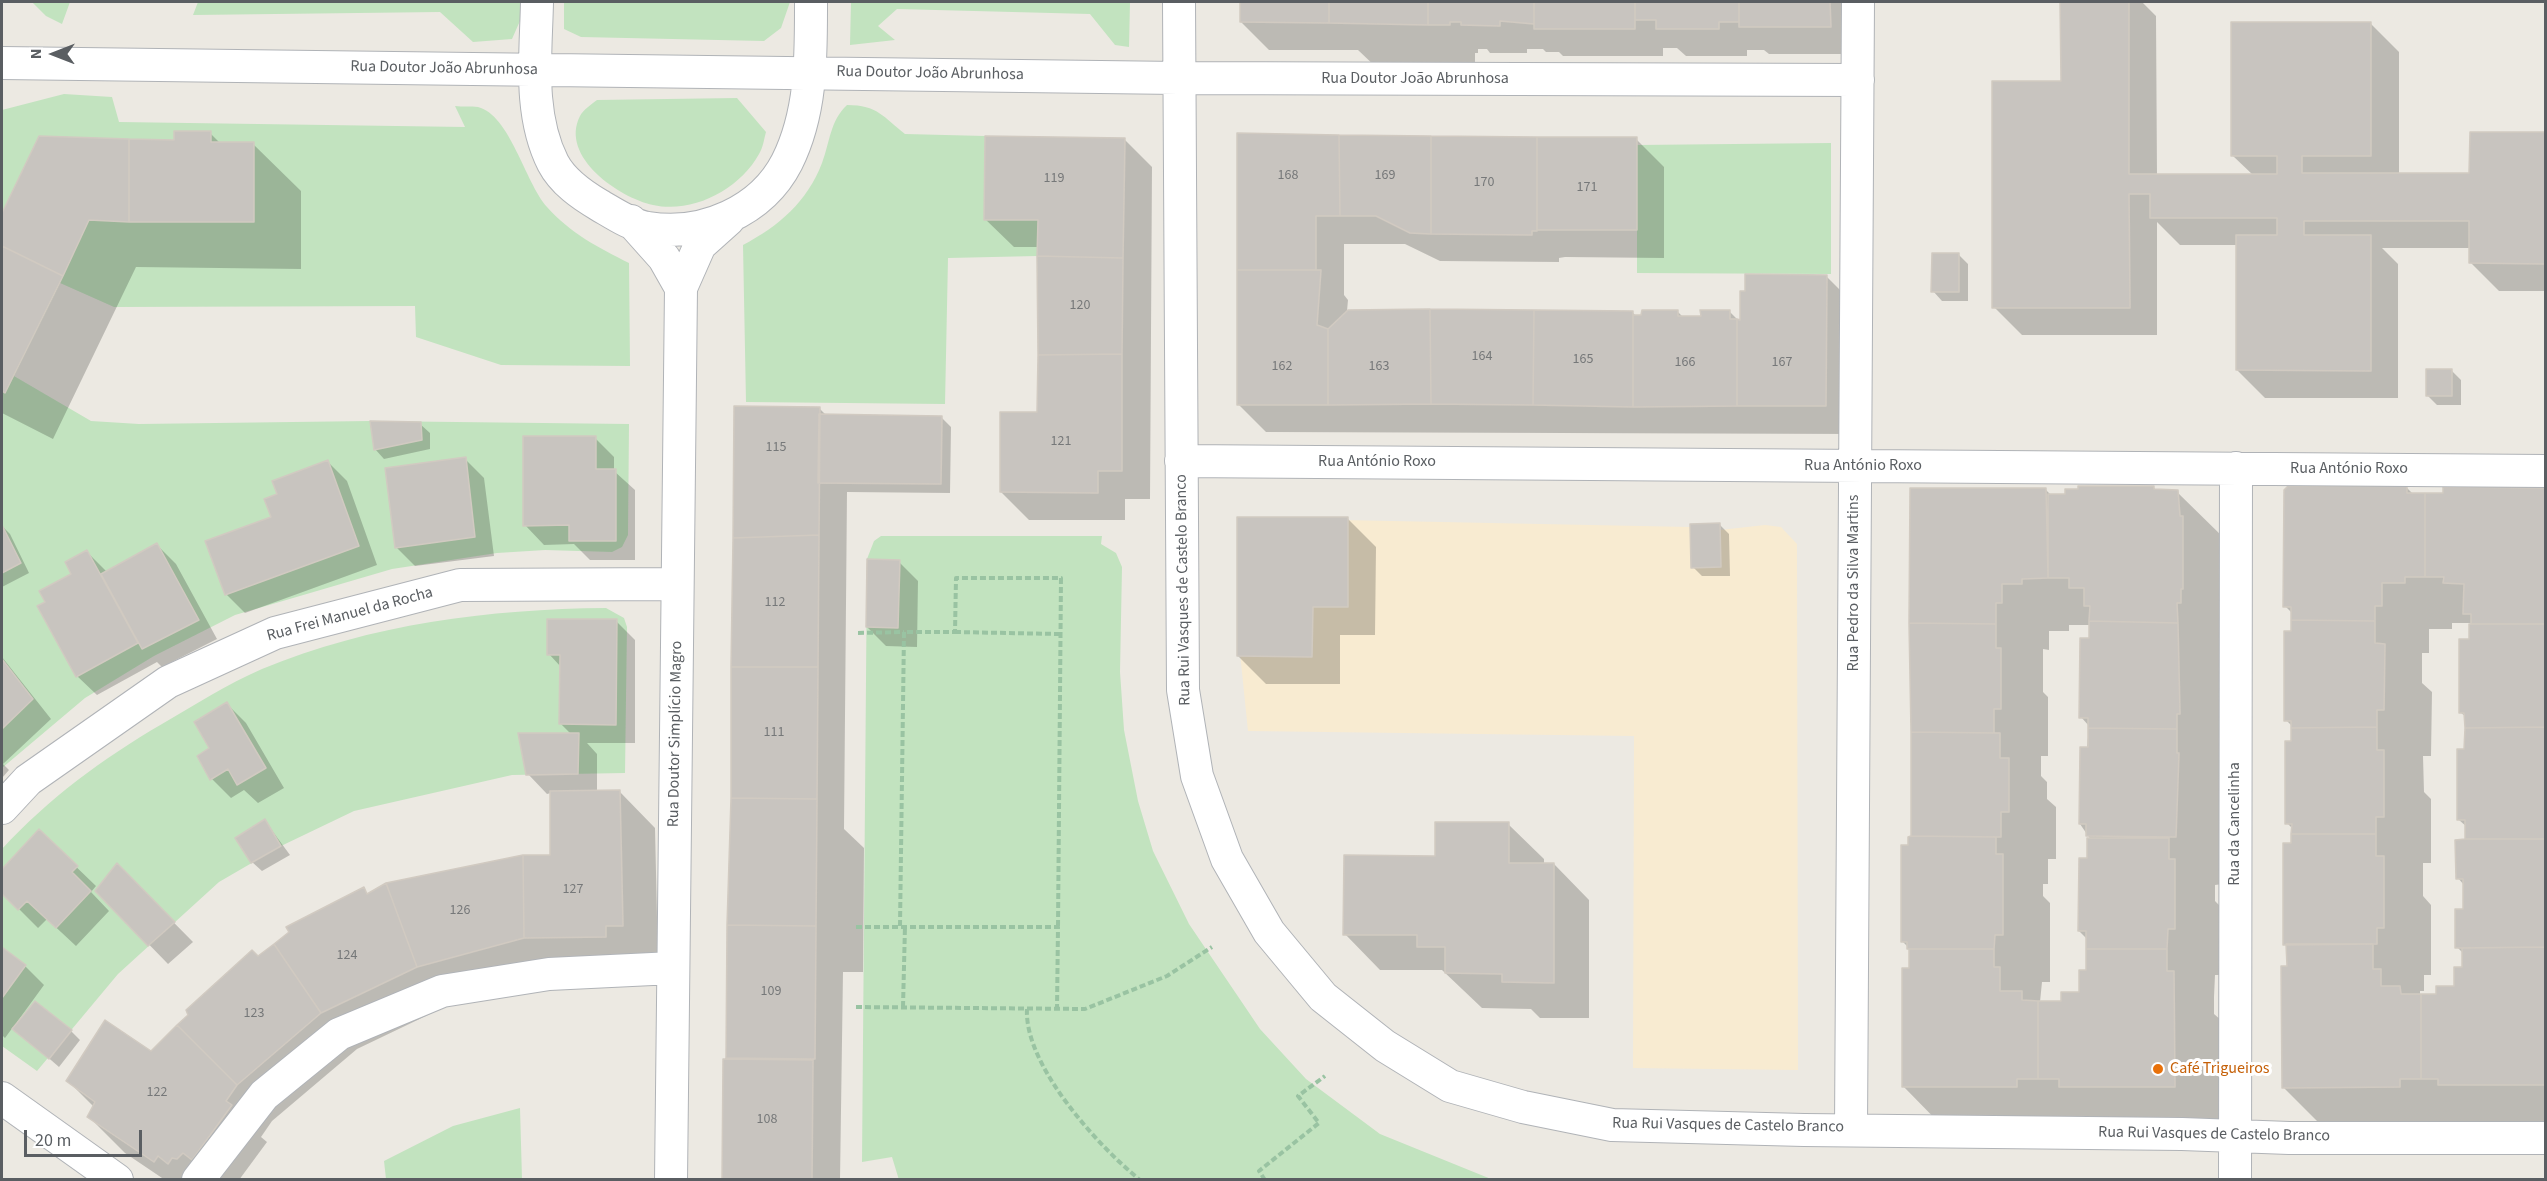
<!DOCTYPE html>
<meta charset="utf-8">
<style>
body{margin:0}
#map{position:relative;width:2547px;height:1181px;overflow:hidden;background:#ece9e2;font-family:"Source Sans 3",sans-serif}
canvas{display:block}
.frame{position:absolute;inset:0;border:3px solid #5a5e62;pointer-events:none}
.north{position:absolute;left:24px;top:24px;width:60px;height:60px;-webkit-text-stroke:4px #fff;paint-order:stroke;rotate:270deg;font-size:16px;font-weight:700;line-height:24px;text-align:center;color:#5a5e62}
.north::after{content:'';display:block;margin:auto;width:21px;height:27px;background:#5a5e62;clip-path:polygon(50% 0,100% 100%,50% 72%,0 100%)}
.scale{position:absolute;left:24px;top:1130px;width:118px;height:27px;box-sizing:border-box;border:3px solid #5a5e62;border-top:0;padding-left:8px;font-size:18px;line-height:21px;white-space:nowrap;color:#5a5e62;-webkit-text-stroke:4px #fff;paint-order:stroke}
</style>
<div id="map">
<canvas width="2547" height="1181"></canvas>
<div class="frame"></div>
<div class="north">N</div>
<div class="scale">20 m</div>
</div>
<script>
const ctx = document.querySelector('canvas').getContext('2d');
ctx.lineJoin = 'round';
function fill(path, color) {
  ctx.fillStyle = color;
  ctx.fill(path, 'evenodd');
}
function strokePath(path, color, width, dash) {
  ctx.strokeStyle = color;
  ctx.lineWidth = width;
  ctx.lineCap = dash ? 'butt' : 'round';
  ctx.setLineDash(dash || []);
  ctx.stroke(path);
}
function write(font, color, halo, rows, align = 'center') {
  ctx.font = font + ' "Source Sans 3",sans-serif';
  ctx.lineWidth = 6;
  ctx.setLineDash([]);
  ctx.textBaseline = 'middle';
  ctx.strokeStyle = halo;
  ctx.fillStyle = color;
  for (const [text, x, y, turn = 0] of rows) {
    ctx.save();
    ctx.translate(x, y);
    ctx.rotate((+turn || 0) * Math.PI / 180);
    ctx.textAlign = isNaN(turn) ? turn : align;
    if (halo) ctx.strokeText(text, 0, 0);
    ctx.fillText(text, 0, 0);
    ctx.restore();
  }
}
const green = new Path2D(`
 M32,2H70L62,24L46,16Z
 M198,2H524L523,14L512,39L473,42L440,12L193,15Z
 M564,2H790L781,28L764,41L581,37L564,29Z
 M851,2H1130L1129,47L1115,45L1090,14L897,9L878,26L895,40L850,45Z
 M64,94L112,97L119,122L465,127L455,106C462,107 471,106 478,107C510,115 525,182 547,207C570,233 599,248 629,263L630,366L501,365L416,337L415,306L114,307L60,283L14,376L91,421L139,424L370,421L629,424L628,535L622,547L612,552L545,550L497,553L392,569L235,615L154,656L85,698L2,768V110Z
 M737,98L766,132C764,139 763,148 759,154C740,189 693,214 653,205C620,198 559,157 580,116C583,110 592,104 597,100Z
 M847,105C878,105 883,117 905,134L985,136L984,219L1038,220L1037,256L948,258L945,404L746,402L743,245C779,226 807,202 822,163C830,142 830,121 847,105Z
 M1831,143V274L1637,273V145Z
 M881,536H1102L1101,544L1116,553L1122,567L1120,672L1124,730L1138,801L1153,851L1189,924L1260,1029L1306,1079L1380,1134L1491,1179L899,1180L892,1157L862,1162L867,559L874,541Z
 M606,608L624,618L627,627L625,773L512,775L354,811L281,846L219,882L118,974L37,1071L2,1046V849C49,798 102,759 162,724C195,705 227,684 262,669C371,624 489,609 606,608Z
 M520,1108L522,1179H386L384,1161L453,1126Z`);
const sand = new Path2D(`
 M1242,518L1690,527L1720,530L1765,525L1781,527L1797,544L1798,1070L1633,1068L1634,736L1248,731L1240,653Z`);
const shadow = new Path2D(`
 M1241,2H1858V54H1769L1764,50H1747V56H1686L1677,48H1663V56H1563L1559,52H1546L1543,49H1527V53H1490L1487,49H1478V53H1475V71L1378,69L1358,50H1269L1241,22Z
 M2062,2H2142L2156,16L2157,175H2253L2233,156L2371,24L2399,52V174H2471L2546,134V291H2499L2471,263V248H2382L2398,264V398H2265L2237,370L2238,245H2180L2157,222V335H2022L1994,307L2062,82Z
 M210,133L221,144H253L301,191V269L136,267L53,439L2,413V217L40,138L175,141Z
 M1239,135L1636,139L1664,167V258L1565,257L1559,258V262L1440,261L1405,244H1344V295L1348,300L1347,311L1632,312L1636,316L1677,311L1684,318L1703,317L1729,311L1739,321L1826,276L1854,304L1853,434L1266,432L1238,404Z
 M1124,139L1152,167L1150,499H1125V520H1029L1001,492L1039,414V247H1014L985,219Z
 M1959,255L1968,264V301H1942L1933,291Z
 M2452,371L2461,380V405H2437L2427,395Z
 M819,408L826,415L941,417L951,427L950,493L847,492L844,829L864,848L863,972H843L840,1180H723L732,798Z
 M420,424L430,433V449L384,459L375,449Z
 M595,438L614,457V471L635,490V560H590L574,544L544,545L525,525Z
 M465,459L484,478L494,556L415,566L396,547Z
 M328,462L347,481L377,565L245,613L226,594L273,518L279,495Z
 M2406,487L2414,495L2546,490V1131L2331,1135L2283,1087L2289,968L2288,948L2285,944L2293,829L2287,823L2293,727L2286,720L2293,614L2285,606ZM2452,623H2472L2460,712L2466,717V750L2459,820L2467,827V841L2458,878L2464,885V911L2457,947L2464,954V969L2456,987L2438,995H2420V991H2424V975H2431V905L2423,896V863H2431V799L2424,792L2423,756H2431L2432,692L2422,683V653H2429V629H2452Z
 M2154,488L2157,491L2177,492L2225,539L2223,884L2215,885V901L2222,908L2221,975H2215L2214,997V1014L2221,1020V1134H1950L1903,1086L1910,949L1902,941L1912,838L1911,489L2046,490L2052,496ZM2069,625H2091L2081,717L2089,726L2080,824L2091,840L2079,931L2087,939V971L2080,994L2062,1002H2040L2042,982H2050V903L2043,896V884H2048V859H2056V807L2047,799V782L2041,776V756H2048V697L2043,692V649L2049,650V631H2069Z
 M1348,519L1376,547L1375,635H1340V684H1266L1238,656Z
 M1719,524L1729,534L1730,576H1702L1693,567Z
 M2,526L10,534L29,573L2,587Z
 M157,545L176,564L217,639L162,667L157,662L97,695L77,676L47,603L73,574L87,552L107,572Z
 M899,562L918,581L917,647L886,646L867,627Z
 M616,621L635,640V743H587L597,754V792H620L655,828L658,961L453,1003L357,1049L272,1121L261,1137L267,1142L239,1180H165L125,1153L89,1117L94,1107L68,1081L151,1053L258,957L363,889L369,895L552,856L551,793L547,794L528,774L571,734L561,724V667L549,654Z
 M2,657L51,719L3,764L9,770L2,778Z
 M227,704L246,723L284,788L258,803L244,790L231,798L212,779L199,756L211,749Z
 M265,821L290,855L262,871L252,862Z
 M1508,824L1544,859V864H1554L1589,900V1018H1540L1531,1009L1482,1008L1442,970H1380L1345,934L1437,857Z
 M39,831L96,886L91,892L109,911L76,946L47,919L38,928L2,892V871Z
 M117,865L193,942L168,964L97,891Z
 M2,949L25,966L44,985L17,1022L71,1031L80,1040L59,1067L13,1027L5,1038L2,1035Z`);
const building = new Path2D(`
 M1240,2H1329V23L1240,22Z
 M1329,2H1428V25L1329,23Z
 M1428,2H1534V24L1500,21V26L1461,25V22H1450V25H1428Z
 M1534,2H1635V29H1534Z
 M1635,2H1739V22H1719V29H1656V20H1635Z
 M1739,2H1830L1831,27H1739Z
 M2060,2H2129V174H2277V156H2231V22H2371V156H2302V173H2469L2470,132H2546V264L2469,263V221H2304V235H2371V371L2236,370V235H2277V218H2150V194H2129L2130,308H1992V81H2061Z
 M174,131H211V142H254V222H129V139L174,140Z
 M1237,133L1339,135L1340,216H1316V270H1237Z
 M1339,135L1431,136V234L1410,233L1376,216H1340Z
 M39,136L129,139V222L89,220L63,276L2,246V213Z
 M985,136L1125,138L1123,258L1037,256L1038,220H984Z
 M1431,136L1537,137V231H1532V235L1431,234Z
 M1537,137H1637V230H1537Z
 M2,246L63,276L5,393L2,391Z
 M1932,253H1959V292H1931Z
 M1037,256L1123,258L1122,354L1038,355Z
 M1237,270H1321L1317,325L1328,329V405H1237Z
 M1745,274L1827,275L1826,406H1737V319L1740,320V291H1745Z
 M1430,309L1534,310L1533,405L1431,404Z
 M1430,309L1431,404L1328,405V329L1348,310Z
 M1534,310L1633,311V407L1533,405Z
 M1642,310H1678V316H1701L1700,310H1730V319H1737V406L1633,407V315H1641Z
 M1122,354V471H1098V493L1000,492V412H1037L1038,355Z
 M2426,369H2452V396H2426Z
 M734,406L820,407L819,535L733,538Z
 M819,414L942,416L941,484L818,483Z
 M370,421L421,422L422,440L374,450Z
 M523,436H596V469H616V541H569V525L523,526Z
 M466,457L475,537L395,548L385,468Z
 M328,460L359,546L225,595L205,541L271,517L264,499L277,494L272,481Z
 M2078,486H2154V489L2178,490L2180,516H2183V589H2181V603H2177L2178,623L2089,621L2090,606H2084V588H2069V578H2048V494H2065V489H2078Z
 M2288,486H2407V493H2425V577H2405V583H2382V606H2375V621L2291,620V607H2283L2284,490Z
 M2443,487L2546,488V624H2471V614H2463L2464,584L2443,583L2444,577H2425V493H2443Z
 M1910,488H2046L2048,578L2022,579V584H2002V603H1996V624L1909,623Z
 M1237,517H1348V607H1313L1312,657L1237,656Z
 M1720,523L1721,567L1691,568L1690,524Z
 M2,525L21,563L2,573Z
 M819,535L818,667H731L733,538Z
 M157,543L199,620L142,649L101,574Z
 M87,550L138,643L76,677L37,606L45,602L39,591L71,574L65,562Z
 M867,559L900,560L898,628L866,627Z
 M547,619H617L616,725L559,724L560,655H547Z
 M2291,620L2375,621V643L2385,644L2384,710H2377V727L2291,728V721H2284V631H2291Z
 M2089,621L2178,623L2180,714H2177V729L2088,728V718H2079L2080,638H2089Z
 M1909,623L1996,624V648H2001V709H1994V733L1911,732Z
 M2469,624H2546V727L2465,728L2464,713H2459V639H2469Z
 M2,659L33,699L2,729Z
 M731,667H818L817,799L731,798Z
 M227,702L266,768L237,785L228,769L210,780L197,756L209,748L194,722Z
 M2377,727V750H2384V817H2376V834H2291L2292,824H2285V741H2291V728Z
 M2546,727V839H2465V820H2457V749H2464L2465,728Z
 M2088,728L2177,729V753H2179L2176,837L2086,836V824H2079L2080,747H2088Z
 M1911,732L2000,733V758H2009V812H2001V837L1911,836Z
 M518,733H579L578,774L526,775Z
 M620,790L623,926H606V937L524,938L523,855H550V791Z
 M731,798L817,799L816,926L727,925Z
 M265,819L281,846L251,863L235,838Z
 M1435,822H1509V863H1554V983L1502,982V974L1445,973V947H1417V935H1343L1344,855L1435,856Z
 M39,829L78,866L72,872L91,891L56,928L27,901L18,910L2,894V869Z
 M2291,834H2376V856H2384V928H2377V944L2283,945V843H2291Z
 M1911,836L1996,837V854H2003V935H1995L1994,949H1907V942H1901V845H1908V837Z
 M2087,838H2169V859H2175V929H2168L2167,949H2086V931H2078L2079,858H2087Z
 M2465,839H2546V947L2455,948V909H2463V879H2456L2455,840Z
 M523,855L524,938L417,967L386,883Z
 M117,863L175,922L148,946L95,891Z
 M386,883L417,967L321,1013L274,944L289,932L286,927L364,887L367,894Z
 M727,925L816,926L815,1059L726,1058Z
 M274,944L321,1013L237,1085L177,1025L188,1015L186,1010L252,950L258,956Z
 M2286,944H2373V969H2381V986H2400L2401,994H2421V1079H2400V1087L2282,1088L2281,966H2287Z
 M2,947L26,965L2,998Z
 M2546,947V1085H2438V1079H2421V994H2436V986H2454V967H2462V948Z
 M1909,949H1994V967H2000V991H2022V1000L2038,1001V1079H2017V1087H1902V968H1909Z
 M2086,949H2167V971H2174L2175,1087H2059V1079H2038V1001H2061V992H2079V970H2086Z
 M35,1001L72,1030L49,1059L12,1029Z
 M105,1020L151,1051L177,1025L237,1085L226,1101L232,1105L192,1160L183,1153L177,1159L172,1158L168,1164L158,1156L154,1162L87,1117L95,1102L66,1081Z
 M723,1059L813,1060L812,1180H722Z`);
const path = new Path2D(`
 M955,632L1059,634
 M858,633L904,632
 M900,926L904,632H955L956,578H1061L1058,927
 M856,927H1058L1057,1009
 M856,1007L1085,1009L1167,976L1212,947
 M903,1007L905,926
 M1027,1009C1024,1065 1098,1146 1140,1180
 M1265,1180L1259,1171L1319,1123L1298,1096L1325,1076`);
const minor = new Path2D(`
 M537,2C536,54 528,114 553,163C563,182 582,195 599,205C613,213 632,226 648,228C703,237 762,211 787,162C812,112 811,56 811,2
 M1179,2L1183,690L1197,776L1227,859L1269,932L1323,997L1385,1046L1450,1086L1523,1107L1612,1125L1804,1130L2182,1134L2289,1138H2546
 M2,63L1178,78L1858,80
 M631,221L664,258L681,288
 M1181,461L2546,471
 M2,808L28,780L168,682L275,633L460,585L677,584
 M2,1098L117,1180
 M1851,1129L1858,2
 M198,1180L264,1095L339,1034L442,991L549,974L673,968
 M671,1180L681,288L700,245L729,219
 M2235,1180L2236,468`);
const markers = [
 [2158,1069,6,"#e8710a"]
];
const numberNames = [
 ["168",1288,176],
 ["169",1385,176],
 ["119",1054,179],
 ["170",1484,183],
 ["171",1587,188],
 ["120",1080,306],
 ["164",1482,357],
 ["165",1583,360],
 ["166",1685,363],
 ["167",1782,363],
 ["162",1282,367],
 ["163",1379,367],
 ["121",1061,442],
 ["115",776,448],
 ["112",775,603],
 ["111",774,733],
 ["127",573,890],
 ["126",460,911],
 ["124",347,956],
 ["109",771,992],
 ["123",254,1014],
 ["122",157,1093],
 ["108",767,1120]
];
const streetNames = [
 ["Rua Doutor João Abrunhosa",444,69,1],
 ["Rua Doutor João Abrunhosa",930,74,1],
 ["Rua Doutor João Abrunhosa",1415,79],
 ["Rua António Roxo",1377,462],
 ["Rua António Roxo",1863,466],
 ["Rua António Roxo",2349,469],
 ["Rua Pedro da Silva Martins",1854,583,-90],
 ["Rua Rui Vasques de Castelo Branco",1184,590,-91],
 ["Rua Frei Manuel da Rocha",350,615,-15],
 ["Rua Doutor Simplício Magro",676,734,-89],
 ["Rua da Cancelinha",2235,824,-90],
 ["Rua Rui Vasques de Castelo Branco",1728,1126,1],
 ["Rua Rui Vasques de Castelo Branco",2214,1135,1]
];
const foodNames = [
 ["Café Trigueiros",2170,1069]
];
fill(green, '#c2e3bf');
fill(sand, '#f8ebd1');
fill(shadow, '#0003');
fill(building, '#c8c4bf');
strokePath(building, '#d1cac1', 1.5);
strokePath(minor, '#b0b3b7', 34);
strokePath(path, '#99c3a2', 4, [6, 3]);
strokePath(minor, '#fff', 32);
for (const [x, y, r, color] of markers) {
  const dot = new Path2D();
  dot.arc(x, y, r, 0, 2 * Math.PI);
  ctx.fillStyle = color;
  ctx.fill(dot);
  strokePath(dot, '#fff', 2);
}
write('14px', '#767879', null, numberNames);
write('16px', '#5a5e62', '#fff', streetNames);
write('16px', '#c56008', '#fff', foodNames, 'left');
</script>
